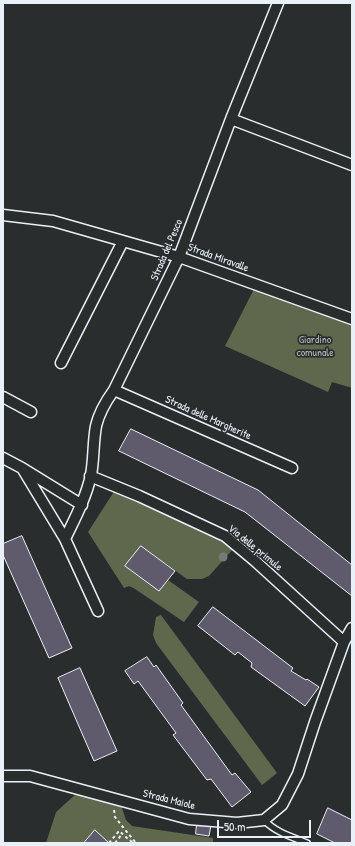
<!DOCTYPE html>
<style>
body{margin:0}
#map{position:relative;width:355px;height:846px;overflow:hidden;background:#2a2d2e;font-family:"Patrick Hand",sans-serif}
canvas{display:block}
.frame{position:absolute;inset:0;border:4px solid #e8f1f8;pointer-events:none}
.scale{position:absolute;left:217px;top:820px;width:94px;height:18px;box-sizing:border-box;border:2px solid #e8f1f8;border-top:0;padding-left:5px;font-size:12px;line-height:14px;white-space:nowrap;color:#e8f1f8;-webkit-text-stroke:3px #2a2d2e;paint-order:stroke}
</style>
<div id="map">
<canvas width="355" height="846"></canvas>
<div class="frame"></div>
<div class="scale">50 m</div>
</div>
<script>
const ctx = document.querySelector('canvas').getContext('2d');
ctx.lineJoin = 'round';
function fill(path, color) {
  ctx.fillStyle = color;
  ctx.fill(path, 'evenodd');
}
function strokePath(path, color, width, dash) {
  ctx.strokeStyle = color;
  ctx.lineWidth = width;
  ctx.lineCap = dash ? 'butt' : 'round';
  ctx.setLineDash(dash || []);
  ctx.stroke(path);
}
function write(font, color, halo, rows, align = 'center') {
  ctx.font = font + ' "Patrick Hand",sans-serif';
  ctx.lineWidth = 3.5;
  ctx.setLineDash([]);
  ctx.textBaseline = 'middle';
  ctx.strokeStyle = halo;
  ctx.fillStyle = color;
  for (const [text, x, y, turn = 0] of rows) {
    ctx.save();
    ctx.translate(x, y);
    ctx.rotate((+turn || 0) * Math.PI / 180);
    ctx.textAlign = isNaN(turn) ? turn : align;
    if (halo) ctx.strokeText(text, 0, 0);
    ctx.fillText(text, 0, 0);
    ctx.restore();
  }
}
const green = new Path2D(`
 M255,287L352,321V388L332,382L328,392L225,346Z
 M115,490L223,539L234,548L209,576L202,579H187L141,546L159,590L168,580L199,602L184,622L135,589L129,586L124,588L88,532Z
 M161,615L277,773L262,785L156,643L153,635L156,617Z
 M76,794L121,805L126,820L132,826L213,838V843H46L56,812Z`);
const building = new Path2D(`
 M131,429L258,490L352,565V596L245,512L119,451Z
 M22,536L72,648L49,658L3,555V544Z
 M141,546L175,571L159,591L125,566Z
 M213,607L293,668L291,671L306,680L307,679L319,687L305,706L251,667L252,663L238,652L235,655L198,626Z
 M147,657L154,667L156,665L183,703L181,705L232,775L235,773L251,792L232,807L211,779L207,780L173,735L176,733L138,681L134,684L125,671Z
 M80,668L117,751L94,761L58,678Z
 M328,808L352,820V843H335L317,834Z
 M197,823L211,825L209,836L196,834Z
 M95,830L109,843H84Z`);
const path = new Path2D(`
 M114,810L115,817L122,826L136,843
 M109,843L119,831L133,843
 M115,843L122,834`);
const lane = new Path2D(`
 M264,820C275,832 292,837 307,843`);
const street = new Path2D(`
 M231,119L352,165
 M3,215L53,221L179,257L352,319
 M61,363L123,241
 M114,390L292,468
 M3,397L31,412
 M3,458L22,468L82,505
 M22,468L65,539L98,611
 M90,476L139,496L225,536L255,561L344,642
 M65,539C75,518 86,498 91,475C94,459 93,442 96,426C99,413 106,401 114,390L179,257L231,119L278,3
 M3,776H30L189,819L237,823L264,820L282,805L298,774L315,722L344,642L352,628`);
const trees = [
 [223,557]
];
const streetNames = [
 ["Strada del Pesco",167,250,-67],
 ["Strada Miravalle",218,258,20],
 ["Strada delle Margherite",208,418,24],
 ["Via delle primule",255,548,39],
 ["Strada Maiole",169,800,14]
];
const parkNames = [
 ["Giardino",315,340],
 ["comunale",315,353]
];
fill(green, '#5f674d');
fill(building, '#5f5b6c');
strokePath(building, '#e8f1f8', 1);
strokePath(lane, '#e8f1f8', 8);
strokePath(street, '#e8f1f8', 13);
strokePath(path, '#e8f1f8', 2, [3, 3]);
strokePath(lane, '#2a2d2e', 5);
strokePath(street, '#2a2d2e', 10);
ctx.fillStyle = '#747b78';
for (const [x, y] of trees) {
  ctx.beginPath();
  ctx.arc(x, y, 4.5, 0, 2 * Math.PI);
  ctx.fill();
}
write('11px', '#e8f1f8', '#2a2d2e', streetNames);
write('11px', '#b1bab4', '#2a2d2e', parkNames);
</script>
